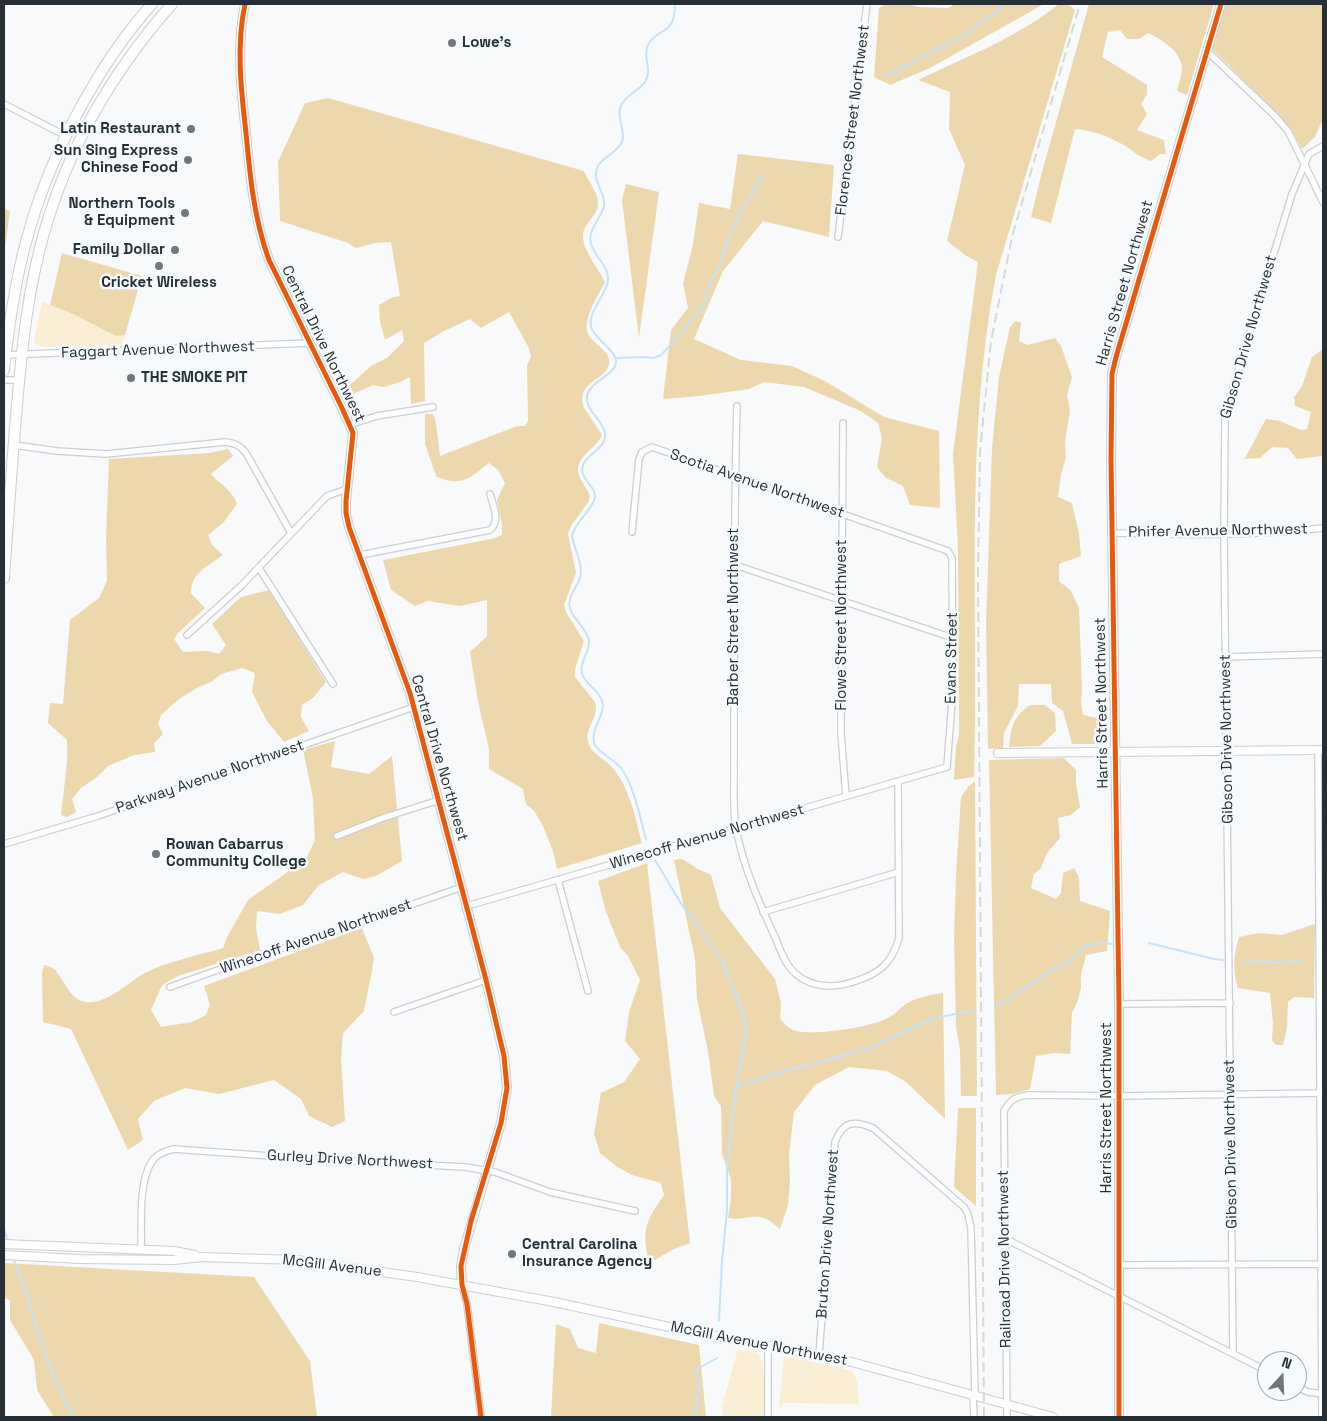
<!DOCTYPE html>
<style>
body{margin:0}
#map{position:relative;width:1327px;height:1421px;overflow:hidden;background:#f7f9fb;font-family:"Space Grotesk",sans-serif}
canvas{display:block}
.frame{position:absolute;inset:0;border:5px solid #272f36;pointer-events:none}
.north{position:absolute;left:1257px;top:1351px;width:50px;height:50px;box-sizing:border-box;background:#f5fafd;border:1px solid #a3a9ad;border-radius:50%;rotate:20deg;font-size:14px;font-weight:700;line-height:20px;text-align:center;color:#272f36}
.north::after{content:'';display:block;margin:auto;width:18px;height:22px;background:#70767b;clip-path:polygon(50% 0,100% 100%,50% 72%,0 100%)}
</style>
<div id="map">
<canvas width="1327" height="1421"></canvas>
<div class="frame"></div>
<div class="north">N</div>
</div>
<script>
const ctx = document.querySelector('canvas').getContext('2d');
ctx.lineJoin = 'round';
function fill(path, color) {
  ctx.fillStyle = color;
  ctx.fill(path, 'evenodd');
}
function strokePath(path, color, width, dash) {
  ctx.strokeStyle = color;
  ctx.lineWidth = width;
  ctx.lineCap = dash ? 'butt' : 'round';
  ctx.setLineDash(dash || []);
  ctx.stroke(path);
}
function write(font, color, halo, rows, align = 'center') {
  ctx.font = font + ' "Space Grotesk",sans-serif';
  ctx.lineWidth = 5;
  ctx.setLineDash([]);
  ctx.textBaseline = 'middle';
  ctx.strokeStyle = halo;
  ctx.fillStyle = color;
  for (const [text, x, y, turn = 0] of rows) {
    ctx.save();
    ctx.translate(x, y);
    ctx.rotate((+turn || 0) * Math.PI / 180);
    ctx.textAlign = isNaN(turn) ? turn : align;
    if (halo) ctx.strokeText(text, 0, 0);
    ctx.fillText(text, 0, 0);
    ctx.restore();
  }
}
const green = new Path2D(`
 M42,302L73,314L116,336L125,335L122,344L45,347L37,345L34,340Z
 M738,1349L758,1353C767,1365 764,1401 764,1417H723L722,1407Z
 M784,1356L851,1370C859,1379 858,1392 859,1404L784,1403L779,1408Z`);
const forest = new Path2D(`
 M886,4H908L918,7L948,8L955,4H1044L930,68L890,85L874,77L879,8Z
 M1059,4H1068L1075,10L996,275C964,441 979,610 974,777L954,780L956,747L959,735L958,548L953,454L978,262L965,255L947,241L965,165L949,129L950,92L918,80C966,57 1018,37 1059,4Z
 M1089,4H1214L1187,95L1177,91C1178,84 1183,73 1182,67C1179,49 1162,40 1148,33L1139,39H1127L1120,30L1108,32L1102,57L1147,85V94L1141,104L1147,114L1137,130L1164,140L1166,154H1160L1151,161C1139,157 1131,149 1120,143C1107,136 1091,130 1075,129L1051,223L1031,217L1042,172Z
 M1226,4H1323V123H1321L1315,137L1302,149L1291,129L1276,112L1212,49Z
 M328,98L584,171C588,181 598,192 598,203C599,216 582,223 583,237C584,253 599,268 605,283C598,294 582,321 588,334C592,343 613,352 609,365C604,382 575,381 584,408L602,435C597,448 573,458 579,475C581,482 587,488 590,496L589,501L571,526L568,534L576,573L564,605L567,614L584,641L575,669V677L595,702C600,717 584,728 588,742C592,755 604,758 612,767C630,788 635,817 642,843L557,869L553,851L542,824L534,811L526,804L523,789L489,769V749L478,702L470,652L487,636V600L460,606L428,601L415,606L391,590L383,560L491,539L502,535V525L497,500L505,483L498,470L489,463C470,478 460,488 436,476L425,444V414H433L436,423L440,456L517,426H525L528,421L527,366L531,356L529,348L509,312L481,328L470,319L444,331L424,343L425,401L411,404L410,377L400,382L384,387L373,385L353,394L350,385L371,366L387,358L404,341L402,330L385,340L380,322L379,305L391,298L400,296L391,242L375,243L356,248L348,243L280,221L278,162L305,103Z
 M738,154L834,165L829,237L763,221L723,271L694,339L741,360L792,366L825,381L884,417L939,431L940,508L910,505L903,486L886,478L877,467L882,438L878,423L861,411L804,387L764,382L749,389L699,396L663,399L671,330L688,308L683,283L692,249L699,203L730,209Z
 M626,184L659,192L639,338L622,200Z
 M4,209L10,211L4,256Z
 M62,253L142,276L125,335L116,336L73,314L50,305Z
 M1015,321L1021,323L1019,341L1028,345L1055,338L1061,346L1072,377L1067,395L1070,411L1065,441L1066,458L1061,474L1058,497L1072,503L1079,534L1081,556L1059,564V581L1071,591L1079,608L1082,688L1081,704L1083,715L1101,719L1095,744H1072L1063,711L1052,703L1051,684H1019L1018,706L1004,733L1003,748L988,749L986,624L992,449L999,377L1010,327Z
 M1323,349V456L1297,459L1288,448L1272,447L1260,458L1244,459C1253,446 1258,432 1266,419L1280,421L1301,430L1307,429L1311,412L1295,406L1294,397L1302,386L1312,357Z
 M228,449L233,456L211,474C221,486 232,489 237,504L223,523L208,535L212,545L223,555C208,566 191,573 191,593L205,608L178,633L174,639L183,652L207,651L219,654L226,645L212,624L241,597L269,590L326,682L313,698L302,705L301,717L309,731L284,742L267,721L252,692L255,673L242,668L221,674L211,682L197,688L179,699L161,715L158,724L163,734L154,743L155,752L134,755L108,766L97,777L81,788L72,799L76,812L67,817L61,815L67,762V740L48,723L50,703L63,704L70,620L99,598L107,581L106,537L109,459L210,453Z
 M1030,705H1045L1055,713L1056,731L1040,746L1009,747C1011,727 1013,717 1030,705Z
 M335,741L331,767L369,774L392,756L402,861L376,876L363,879L343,872L319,885L303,905L280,914L257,911L256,928L260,950L178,976L162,985L151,1010L161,1027L192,1022L206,1015L210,1005L204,986L362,928L374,958L371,976L364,1011L343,1033L341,1060L345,1121L332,1127L309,1116L301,1099L274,1080L219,1094L185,1088L154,1101L138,1119L143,1140L128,1150L71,1029L43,1022L42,973L44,965C48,966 52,967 54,969C64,979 69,999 85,1002C106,1005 126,984 143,974C167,961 197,956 223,948L227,937L248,900L306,859L315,840L313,798L303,750Z
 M1064,758L1076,770V783L1080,807L1071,815L1058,818L1060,838L1047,853L1041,868L1034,874L1031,888L1056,899L1061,893L1063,873L1074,868L1079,877L1080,901L1110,911L1107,951L1086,955L1081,974V988L1077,1003L1072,1013L1070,1054L1054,1053L1036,1056L1030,1089L1012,1094L996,1095L989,760Z
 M975,781L977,1096H961L960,1050L956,1027L954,938L956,875L961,797L968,787Z
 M682,859L698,869L711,875L720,908L775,979L781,1003L780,1018C783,1022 787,1027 791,1029C807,1038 872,1027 888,1018C895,1014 900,1008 906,1004C917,997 930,995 943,993L945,1119L906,1082L887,1071L849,1067L815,1085L794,1112L789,1155L790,1182L788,1205L780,1229C776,1226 769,1219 764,1218C752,1214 740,1221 728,1218L731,1198V1179L722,1154L721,1106L714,1096L708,1051L697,999L695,959L674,860Z
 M647,863L690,1243L672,1250L655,1260L648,1257C641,1229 648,1218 664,1195L661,1183L632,1175L617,1167L600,1153L594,1134L601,1093L624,1082L640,1059L625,1041L629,1012L640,980L628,956L620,947L606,912L598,881Z
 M1315,924L1314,998L1294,997L1288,1002L1287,1028L1283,1045H1276L1272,1040L1273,1023L1270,993L1238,988C1232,970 1234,954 1239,937L1259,933L1282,935Z
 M958,1108H976V1206L954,1187Z
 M4,1263L254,1277L310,1361L317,1417H54L37,1390L34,1360L10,1320V1300L4,1298Z
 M599,1323L699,1345L706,1417H551L556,1324L570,1329L578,1348L596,1353Z`);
const stream = new Path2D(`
 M884,77L964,35L1006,4
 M616,358L645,357L654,358L661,355L673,343L700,309L702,308L708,288L724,256V251L739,214L764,174
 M646,839C640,818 634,785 621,768C614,759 600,754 595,745C589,731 603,719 603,705C602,691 586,686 582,674C579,662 590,652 589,641C587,628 573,620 570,608C566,595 581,585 581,572C581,560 574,548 572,536C575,521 593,510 595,497C596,485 576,477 584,463C590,453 607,447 605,433C603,420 585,410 587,396C590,381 614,376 616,363C618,351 594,339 591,327C588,311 605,297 608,281C610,268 595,257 591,244C587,230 601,219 604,206C606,194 595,185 596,173C597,158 616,155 622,142C626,131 617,119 620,109C622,97 639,91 645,82C653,70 642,56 648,45C658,26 675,37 675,4
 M655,860L682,905L694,919L722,961L742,1010L745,1022L746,1036L735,1095L727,1166V1211L722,1261L719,1321
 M1149,943L1214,959L1223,960
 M1244,962L1258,961L1280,963L1302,960
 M996,1005L1004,1002L1048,972L1066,963L1088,944L1104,943L1112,944
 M736,1087L780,1072L867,1049L923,1023L941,1017L974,1010
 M4,1229L8,1241
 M13,1258L24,1285L41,1343L57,1384L73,1417
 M697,1417L696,1402L700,1386L696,1370L717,1358`);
const street = new Path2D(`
 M1207,51L1274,115L1288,131L1323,202
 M4,104L66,136
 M838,237L867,4
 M5,355L310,343
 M4,380H19
 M737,406C734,498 735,590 734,682C734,713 734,744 734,776C734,793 733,811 736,828C743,866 758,900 774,935C780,948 784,964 796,974C813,989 837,988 856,981C880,973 892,963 899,938L898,781
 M843,423L841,733L846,796
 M349,425L377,416L433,407
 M14,445L57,451L106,454L225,442C234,443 240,445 246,453L291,533
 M1113,533C1182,535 1254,536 1323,528
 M360,555L490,530C501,521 493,505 490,494
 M735,565L953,638
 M259,568L333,684
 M187,635L241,586L327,496L347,489
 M1226,657L1323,654
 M1318,750L1322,1417
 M337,836L383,818L439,800
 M4,844L98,816L414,707
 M558,880L588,991
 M467,906L947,767L953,688L952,558L948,551L652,447L642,452L639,459L632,532
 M763,912L899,872
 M170,987L265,953L302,943L462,887
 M1119,1004L1230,1003
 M394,1012L486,980
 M1004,1238L1267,1371
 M141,1249C142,1224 138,1185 151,1163C155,1155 165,1151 174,1149L312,1159L465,1167L495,1172L550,1192L635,1211
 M1119,1265L1323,1264
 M462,1285L467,1304L481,1417
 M768,1345V1417
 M1233,1353L1224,533L1225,420L1228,404L1292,194L1309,154L1323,146
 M819,1355L835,1142C843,1121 854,1120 873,1128L964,1207L968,1214L971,1228L975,1396
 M1297,1387L1308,1392L1323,1394
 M973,1395L974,1417
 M1007,1417L1004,1111C1010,1100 1015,1097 1027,1095L1119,1096L1323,1093`);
const secondary = new Path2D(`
 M245,4C236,47 241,89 246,133C250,176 254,219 269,260L342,408L353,433L346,501V513L349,527L410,693L486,980L504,1056L507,1088L501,1123L464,1249L461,1266L462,1285
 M998,753L1323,750
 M4,1244L174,1251L195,1255
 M4,1255L79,1259L174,1260L202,1257L296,1260L417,1277L554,1302L674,1328L848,1361L1053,1417
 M1119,1417V1004L1111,458L1112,374L1116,357L1221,4`);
const highway = new Path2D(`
 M4,370C9,323 16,274 30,228C52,152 99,63 152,4
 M4,578C8,520 12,462 17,405C22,347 28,289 44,233C68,148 114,70 172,4`);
const rail = new Path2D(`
 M984,1417L978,575L980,451L991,341L1012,237L1080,4`);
const cycleway = new Path2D(`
 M245,4C236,47 241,89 246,133C250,176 254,219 269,260L342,408L353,433L346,501V513L349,527L410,693L486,980L504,1056L507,1088L501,1123L471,1221L461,1266L462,1285L467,1304L481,1417
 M1119,1417V1004L1111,458L1112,374L1116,357L1221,4`);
const markers = [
 [452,43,5,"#70767b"],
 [191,129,5,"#70767b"],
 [188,160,5,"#70767b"],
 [185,213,5,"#70767b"],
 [175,250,5,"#70767b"],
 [159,266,5,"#70767b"],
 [131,378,5,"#70767b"],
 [156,854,5,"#70767b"],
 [512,1254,5,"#70767b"]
];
const poiNames = [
 ["Lowe's",462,43],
 ["Latin Restaurant",181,129,"right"],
 ["Sun Sing Express",178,151,"right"],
 ["Chinese Food",178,168,"right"],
 ["Northern Tools",175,204,"right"],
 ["& Equipment",175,221,"right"],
 ["Family Dollar",165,250,"right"],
 ["Cricket Wireless",159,283,"center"],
 ["THE SMOKE PIT",141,378],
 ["Rowan Cabarrus",166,845],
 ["Community College",166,862],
 ["Central Carolina",522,1245],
 ["Insurance Agency",522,1262]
];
const streetNames = [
 ["Florence Street Northwest",853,120,-83],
 ["Harris Street Northwest",1125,283,-74],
 ["Gibson Drive Northwest",1249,337,-74],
 ["Central Drive Northwest",323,344,64],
 ["Faggart Avenue Northwest",158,350,-2],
 ["Scotia Avenue Northwest",757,484,19],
 ["Phifer Avenue Northwest",1218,531,-1],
 ["Barber Street Northwest",734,617,-90],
 ["Flowe Street Northwest",842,625,-90],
 ["Evans Street",952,658,-89],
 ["Harris Street Northwest",1102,703,-91],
 ["Gibson Drive Northwest",1227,739,-91],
 ["Central Drive Northwest",439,758,74],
 ["Parkway Avenue Northwest",210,777,-19],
 ["Winecoff Avenue Northwest",707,837,-16],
 ["Winecoff Avenue Northwest",316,937,-19],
 ["Harris Street Northwest",1107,1108,-90],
 ["Gibson Drive Northwest",1231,1144,-91],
 ["Gurley Drive Northwest",350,1160,3],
 ["Bruton Drive Northwest",828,1234,-86],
 ["Railroad Drive Northwest",1005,1259,-91],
 ["McGill Avenue",332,1266,7],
 ["McGill Avenue Northwest",759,1344,11]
];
fill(green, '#f9edd4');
fill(forest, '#edd8ad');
strokePath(stream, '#c5e2fb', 2);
strokePath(street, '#cacfd3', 8);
strokePath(secondary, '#cacfd3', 10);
strokePath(highway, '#cacfd3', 12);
strokePath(street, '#fefefe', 5.5);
strokePath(secondary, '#fefefe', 8);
strokePath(highway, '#fefefe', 10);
strokePath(rail, '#d7d8d8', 2, [10, 5]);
strokePath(cycleway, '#e8590c', 5);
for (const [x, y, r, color] of markers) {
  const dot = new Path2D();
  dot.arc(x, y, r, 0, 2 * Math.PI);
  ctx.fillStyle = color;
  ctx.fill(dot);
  strokePath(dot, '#f5fafd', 2);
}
write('bold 15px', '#272f36', '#f5fafd', poiNames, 'left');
write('15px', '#272f36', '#f5fafd', streetNames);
</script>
